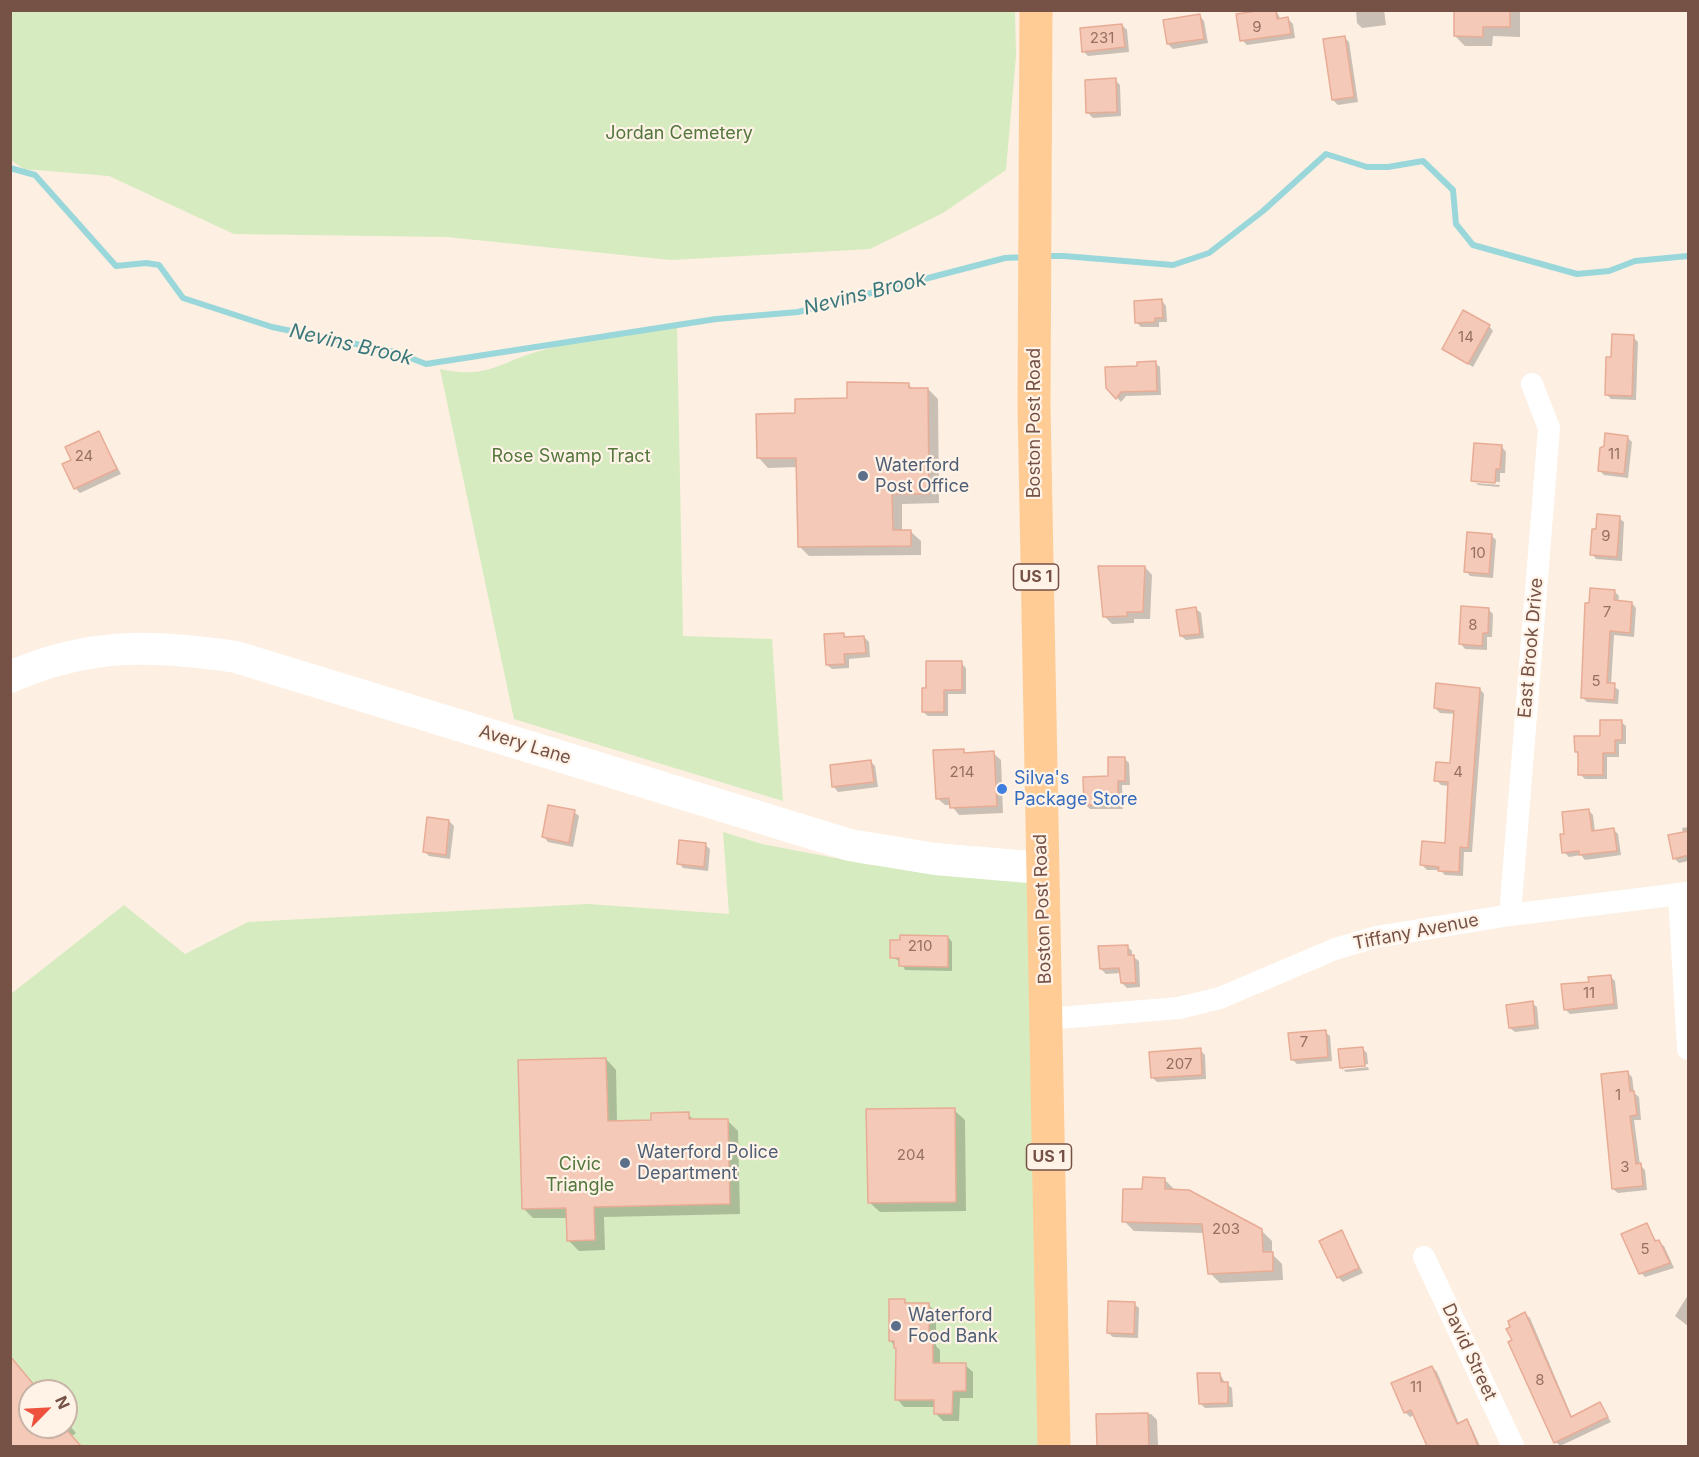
<!DOCTYPE html>
<style>
body{margin:0}
#map{position:relative;width:1699px;height:1457px;overflow:hidden;background:#fdefe1;font-family:Inter,sans-serif}
canvas{display:block}
.frame{position:absolute;inset:0;border:12px solid #765246;pointer-events:none}
.north{position:absolute;left:18px;top:1379px;width:60px;height:60px;box-sizing:border-box;background:#fff3e8;border:2px solid #c8b3a7;border-radius:50%;rotate:66deg;font-size:16px;font-weight:700;line-height:24px;text-align:center;color:#765246}
.north::after{content:'';display:block;margin:auto;width:21px;height:27px;background:#ee523f;clip-path:polygon(50% 0,100% 100%,50% 72%,0 100%)}
</style>
<div id="map">
<canvas width="1699" height="1457"></canvas>
<div class="frame"></div>
<div class="north">N</div>
</div>
<script>
const ctx = document.querySelector('canvas').getContext('2d');
ctx.lineJoin = 'round';
function fill(path, color) {
  ctx.fillStyle = color;
  ctx.fill(path, 'evenodd');
}
function strokePath(path, color, width, dash) {
  ctx.strokeStyle = color;
  ctx.lineWidth = width;
  ctx.lineCap = dash ? 'butt' : 'round';
  ctx.setLineDash(dash || []);
  ctx.stroke(path);
}
function write(font, color, halo, rows, align = 'center') {
  ctx.font = font + ' Inter,sans-serif';
  ctx.lineWidth = 4.5;
  ctx.setLineDash([]);
  ctx.textBaseline = 'middle';
  ctx.strokeStyle = halo;
  ctx.fillStyle = color;
  for (const [text, x, y, turn = 0] of rows) {
    ctx.save();
    ctx.translate(x, y);
    ctx.rotate((+turn || 0) * Math.PI / 180);
    ctx.textAlign = isNaN(turn) ? turn : align;
    if (halo) ctx.strokeText(text, 0, 0);
    ctx.fillText(text, 0, 0);
    ctx.restore();
  }
}
const green = new Path2D(`
 M10,11H1015L1016,56L1006,170L943,213L870,249L671,260L447,237L234,234L109,176L24,169L11,160Z
 M663,328H677L683,636L772,639L783,801L514,719L440,369C488,380 501,361 543,350C582,339 624,335 663,328Z
 M723,832L762,844L871,865L1041,868L1044,1446H11V994L124,905L185,954L248,922L588,904L729,914ZM30,1391H66V1427H30Z`);
const shadow = new Path2D(`
 M1276,10L1281,20L1288,19L1293,24L1295,38L1247,45L1242,40Z
 M1356,10H1384L1386,25L1362,28L1357,23Z
 M1455,10H1520V37L1493,36L1492,46H1465L1455,36Z
 M1200,16L1204,21L1208,43L1173,49L1168,44Z
 M1122,25L1127,30L1129,52L1088,56L1083,51Z
 M1345,38L1349,42L1358,102L1338,105L1333,100Z
 M1115,80L1120,85L1121,116L1093,118L1088,113Z
 M1162,301L1166,306L1167,322H1159V327H1141L1137,323Z
 M1489,326L1493,331L1473,367L1444,349Z
 M1633,337L1638,342L1636,400L1611,399L1606,394L1613,358Z
 M1155,363L1160,367L1161,395L1126,396L1121,402L1108,388L1139,368Z
 M909,385L913,389H928L938,399L939,503L902,504V531H910L921,541V555L809,556L799,546L797,467L768,468L758,457L796,415Z
 M99,433L121,474L80,493L75,488L73,461Z
 M1627,437L1632,442L1628,478L1604,475L1599,470Z
 M1502,447L1506,452L1505,473H1500V482L1476,480V483L1500,485L1499,487L1478,485L1473,480Z
 M1619,518L1624,522L1622,561L1596,559L1592,554Z
 M1492,536L1496,540L1493,578L1470,576L1466,571Z
 M1145,567L1152,575L1150,619H1134V623L1112,624L1104,616Z
 M1614,591L1619,596L1618,602L1632,603L1636,608L1634,637L1614,635L1611,685L1619,690L1618,704L1587,702L1582,697Z
 M1196,609L1201,613L1204,638L1186,640L1181,636Z
 M1488,609L1493,614L1492,637H1487V650L1465,649L1461,644Z
 M843,634L847,638L864,637L869,642L870,657L849,659V668L832,669L827,665Z
 M961,663L966,668V694H948V716H928L923,712L928,689Z
 M1480,689L1484,694L1472,852H1464L1463,876L1445,875L1440,870H1427L1422,865L1446,844L1449,786L1441,785L1436,780L1452,764L1456,714L1440,713L1435,708Z
 M1621,722L1626,726V744H1619V757H1607V779H1585L1580,774V756L1576,752L1602,738Z
 M963,750L967,754L993,753L1001,760L1003,813L959,815L951,805H945L937,798Z
 M1124,758L1129,763L1130,785H1122L1123,809H1090L1085,804Z
 M870,761L875,766L878,787L838,792L834,787Z
 M1588,810L1593,815L1595,832L1613,829L1618,834L1621,855L1585,860L1581,855L1569,857L1564,852L1566,835Z
 M574,812L579,816L573,847L548,842L544,837Z
 M449,821L454,826L450,859L429,856L424,851Z
 M1688,827V861L1679,863L1674,858L1683,834L1682,828Z
 M705,845L710,849L708,871L683,868L679,863Z
 M948,937L952,942V971L905,970L901,962L892,957Z
 M1127,946L1132,951V956L1139,961L1140,987L1127,988L1122,983L1121,973L1106,974L1101,969Z
 M1610,976L1615,981L1618,1009L1570,1014L1565,1009L1590,983Z
 M1532,1003L1537,1007L1539,1029L1515,1032L1510,1028Z
 M1325,1032L1330,1036L1332,1061L1297,1064L1292,1059Z
 M1362,1048L1367,1053L1368,1064L1343,1067V1070L1368,1067L1369,1070L1346,1072L1341,1068Z
 M1200,1050L1205,1055L1206,1079L1157,1082L1152,1077Z
 M606,1059L616,1070L617,1122H652L688,1114L695,1121L727,1120L738,1131L740,1214L604,1217L605,1250L579,1251L569,1241L568,1218H533L523,1208Z
 M1628,1073L1632,1077L1634,1093L1639,1097L1641,1120H1634L1640,1165L1645,1170L1647,1190L1618,1193L1613,1189Z
 M954,1110L965,1120L966,1211L880,1212L869,1202Z
 M1164,1179L1175,1190L1261,1230L1272,1241V1254L1282,1264L1283,1280L1220,1283L1210,1273L1204,1233L1134,1231L1124,1221L1144,1191Z
 M1646,1225L1657,1242L1664,1246L1674,1268L1645,1277L1641,1273Z
 M1342,1232L1363,1273L1343,1282L1338,1277Z
 M1688,1295V1326L1675,1316Z
 M904,1300L909,1305H929L936,1312V1346L940,1350V1364L965,1365L973,1372V1398H960L959,1421H943L935,1413V1407H904L897,1399V1350L890,1340Z
 M1134,1304L1139,1308L1138,1338L1113,1337L1108,1333Z
 M1525,1314L1530,1318L1572,1417L1600,1404L1611,1422L1560,1446L1556,1442L1514,1341Z
 M13,1362L40,1391H30V1427H66V1421L76,1433L72,1436L80,1446H10V1364Z
 M1432,1367L1437,1372L1459,1424L1466,1421L1471,1426L1480,1446H1429L1415,1415L1410,1417L1405,1412Z
 M1220,1374L1225,1383L1232,1388L1233,1407L1205,1408L1200,1403Z
 M1151,1414L1157,1420L1158,1446H1101L1097,1416Z`);
const stream = new Path2D(`
 M10,168L35,175L116,266L146,263L159,265L183,298L272,327L395,352L426,364L716,319L798,312L1005,258L1026,257
 M1045,256H1064L1173,265L1209,253L1263,211L1326,154L1367,167H1388L1423,161L1453,190L1456,224L1473,245L1577,274L1609,271L1635,261L1688,256`);
const building = new Path2D(`
 M1264,10H1276L1277,19L1288,17L1291,34L1240,41L1236,14Z
 M1454,10H1510V27H1483V37L1454,36Z
 M1200,14L1204,39L1167,44L1163,20Z
 M1122,24L1125,47L1082,52L1080,28Z
 M1345,36L1354,97L1332,100L1323,39Z
 M1116,78L1117,112L1086,113L1085,80Z
 M1162,299L1163,318H1155V322L1135,323L1134,301Z
 M1463,310L1490,325L1468,364L1442,349Z
 M1612,334L1634,335L1632,396L1605,395L1606,357H1611Z
 M1156,361L1157,391L1121,392L1116,399L1106,388L1105,367L1137,366V362Z
 M847,382L909,383V388H928L929,494H892L893,530H911V546L798,547L796,458H757L756,414L795,413V399L847,398Z
 M99,431L117,469L74,489L62,464L71,460L65,447Z
 M1605,433L1628,436L1624,474L1598,471L1600,448L1604,446Z
 M1474,443L1502,445L1500,469H1496L1495,483L1471,481Z
 M1597,514L1620,516L1617,557L1590,555L1592,529H1596Z
 M1467,532L1492,534L1489,574L1464,572Z
 M1098,566H1145L1143,612H1127V616L1103,617Z
 M1590,588L1615,590L1614,600L1632,602L1630,633L1610,631L1607,683H1615L1614,700L1581,698L1585,603H1589Z
 M1461,606L1489,608L1488,633H1483L1482,646L1459,644Z
 M1196,607L1200,634L1180,636L1176,610Z
 M844,633V637L864,636L866,653L844,654L845,664L826,665L824,634Z
 M926,661H962V690H944V712H922V688H926Z
 M1436,683L1480,688L1468,848L1460,847L1459,872L1438,871L1439,867L1420,865L1422,841L1445,843L1448,782L1434,781L1436,762L1450,763L1454,711L1434,708Z
 M1600,720H1622V740H1615V753H1603V775H1578V752H1575L1574,736H1600Z
 M964,749V753L994,751L997,806L950,808L949,798L936,799L933,750Z
 M1108,757H1125V781H1118V805H1084L1083,777L1108,776Z
 M871,760L874,782L832,787L830,765Z
 M548,805L575,810L569,843L542,837Z
 M1589,809L1592,831L1614,828L1617,851L1579,855V851L1562,853L1560,834H1564L1562,812Z
 M427,817L449,820L446,855L423,852Z
 M1689,831V855L1673,859L1668,835Z
 M679,840L706,843L704,867L677,864Z
 M900,935L948,936V967L899,966V958H890V940H900Z
 M1128,945V955H1134L1136,983H1121L1119,968L1100,969L1098,946Z
 M1611,975L1614,1004L1564,1010L1561,984L1589,982L1588,977Z
 M1533,1001L1535,1025L1509,1028L1506,1005Z
 M1326,1030L1328,1057L1291,1060L1288,1033Z
 M1363,1047L1365,1066L1340,1068L1338,1049Z
 M1201,1048L1202,1075L1151,1078L1149,1052Z
 M606,1058L608,1121L651,1120V1113L689,1112V1119H728L730,1204L594,1207L595,1240L567,1241L566,1208L522,1209L518,1060Z
 M1628,1071L1630,1091H1634L1637,1115L1630,1116L1636,1164L1641,1163L1643,1186L1612,1189L1601,1074Z
 M955,1108L956,1202L868,1203L866,1109Z
 M1143,1177L1165,1178V1189L1189,1190L1262,1229L1263,1252H1273V1271L1208,1274L1202,1224L1122,1222L1123,1189H1142Z
 M1647,1223L1655,1241L1659,1240L1670,1263L1639,1274L1621,1234Z
 M1342,1230L1359,1268L1337,1278L1319,1241Z
 M889,1299H905V1303H929V1341H933V1363H966V1391H953L952,1414H934V1400H895L896,1348H894V1341H889Z
 M1108,1301L1135,1302L1134,1334L1107,1333Z
 M1525,1312L1571,1417L1600,1402L1608,1417L1554,1443L1508,1342L1512,1340L1506,1329L1510,1327L1508,1321Z
 M10,1356L39,1391H30V1427H64L81,1446H10Z
 M1432,1366L1457,1424L1467,1419L1478,1446H1427L1411,1410L1404,1413L1391,1383Z
 M1197,1373H1220L1221,1382H1228V1403L1199,1404Z
 M1148,1413L1149,1446H1097L1096,1414Z`);
const street = new Path2D(`
 M1679,895L1688,1049
 M1510,915L1549,428L1532,384
 M1046,1019L1179,1008L1220,998L1335,949L1376,937L1510,915L1688,893
 M1424,1257L1513,1446`);
const secondary = new Path2D(`
 M10,677C90,642 152,645 236,657L850,845L935,859L1041,868`);
const primary = new Path2D(`
 M1036,10L1034,406L1054,1446`);
const markers = [
 [863,476,6,"#5c6f8a"],
 [1002,789,6,"#3f7fe0"],
 [625,1163,6,"#5c6f8a"],
 [896,1326,6,"#5c6f8a"]
];
const numberNames = [
 ["9",1257,27],
 ["231",1102,38],
 ["14",1466,337],
 ["11",1614,454],
 ["24",84,456],
 ["9",1606,536],
 ["10",1478,553],
 ["7",1607,612],
 ["8",1473,625],
 ["5",1596,681],
 ["214",962,772],
 ["4",1458,772],
 ["210",920,946],
 ["11",1589,993],
 ["7",1304,1042],
 ["207",1179,1064],
 ["1",1618,1095],
 ["204",911,1155],
 ["3",1625,1167],
 ["203",1226,1229],
 ["5",1645,1249],
 ["8",1540,1380],
 ["11",1416,1387]
];
const shields = [
 [1036,577,45],
 [1049,1157,45]
];
const shieldNames = [
 ["US 1",1036,577],
 ["US 1",1049,1157]
];
const parkNames = [
 ["Jordan Cemetery",679,134],
 ["Rose Swamp Tract",571,457],
 ["Civic",580,1165],
 ["Triangle",580,1186]
];
const streetNames = [
 ["Boston Post Road",1035,423,-90],
 ["East Brook Drive",1531,648,-85],
 ["Avery Lane",525,745,17],
 ["Boston Post Road",1043,909,-92],
 ["Tiffany Avenue",1416,932,-11],
 ["David Street",1469,1352,65]
];
const serviceNames = [
 ["Waterford",875,466],
 ["Post Office",875,487],
 ["Waterford Police",637,1153],
 ["Department",637,1174],
 ["Waterford",908,1316],
 ["Food Bank",908,1337]
];
const shopNames = [
 ["Silva's",1014,779],
 ["Package Store",1014,800]
];
const waterNames = [
 ["Nevins Brook",865,294,-14],
 ["Nevins Brook",351,345,13]
];
fill(green, '#d6ebbf');
fill(shadow, '#0003');
strokePath(stream, '#9ad7da', 6);
fill(building, '#f4c9b7');
strokePath(building, '#e8ac96', 1.5);
strokePath(street, '#fff', 22);
strokePath(secondary, '#fff', 32);
strokePath(primary, '#ffcc96', 33);
for (const [x, y, r, color] of markers) {
  const dot = new Path2D();
  dot.arc(x, y, r, 0, 2 * Math.PI);
  ctx.fillStyle = color;
  ctx.fill(dot);
  strokePath(dot, '#fff3e8', 2);
}
write('15px', '#967062', null, numberNames);
for (const [x, y, w] of shields) {
  const box = new Path2D();
  box.roundRect(x - w / 2, y - 13, w, 26, 4.5);
  ctx.fillStyle = '#fff3e8';
  ctx.fill(box);
  strokePath(box, '#765246', 1.5);
}
write('bold 16px', '#765246', null, shieldNames);
write('18px', '#53763c', '#fff3e8', parkNames);
write('18px', '#765246', '#fff3e8', streetNames);
write('18px', '#4e5e75', '#fff3e8', serviceNames, 'left');
write('18px', '#366cbe', '#fff3e8', shopNames, 'left');
write('italic 20px', '#3a787c', '#fff3e8', waterNames);
</script>
